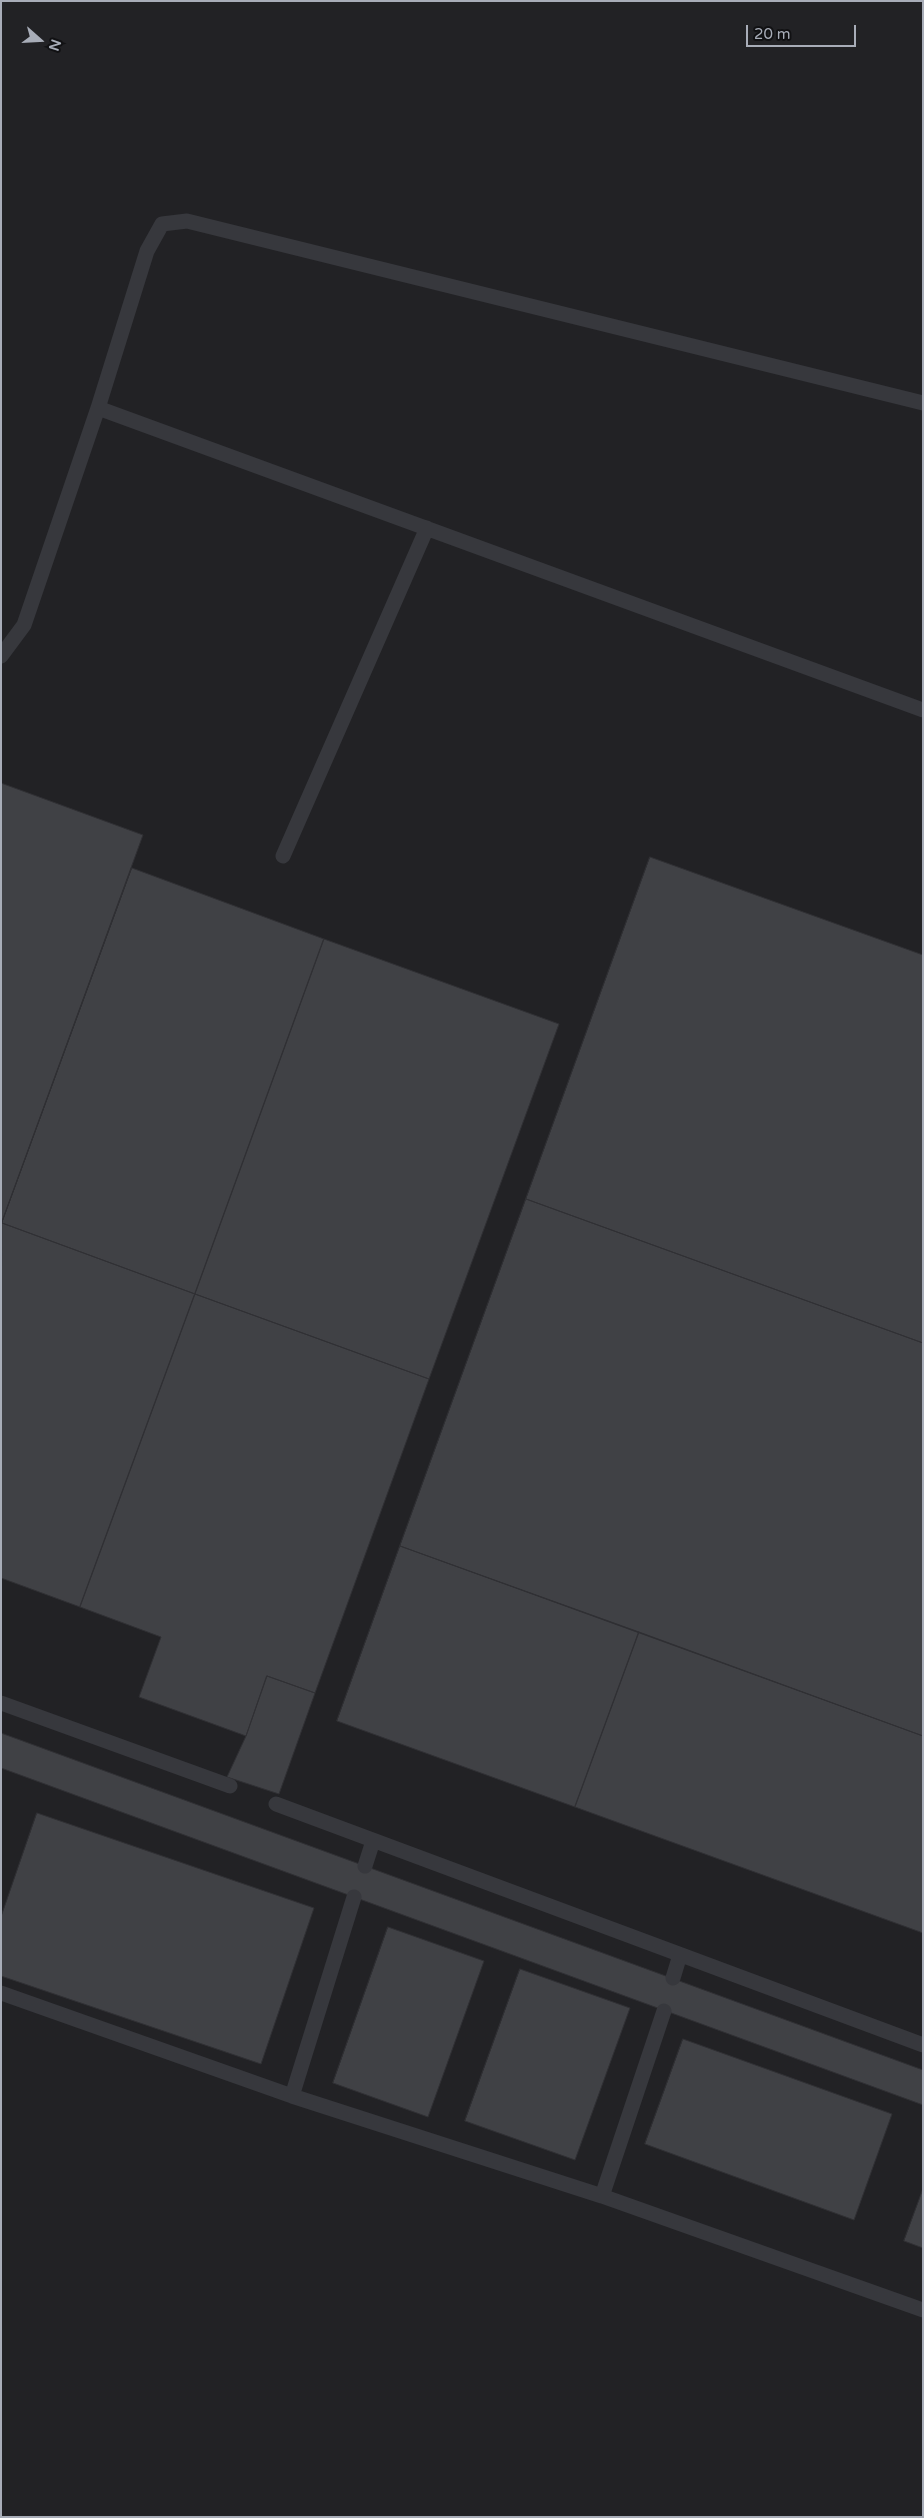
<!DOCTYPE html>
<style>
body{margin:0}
#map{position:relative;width:924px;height:2518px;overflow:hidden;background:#161618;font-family:"Varela Round",sans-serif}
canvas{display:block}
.frame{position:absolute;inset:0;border:2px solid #a8adb8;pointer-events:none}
.north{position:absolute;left:15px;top:15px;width:50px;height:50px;-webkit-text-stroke:4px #111113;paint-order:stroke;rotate:109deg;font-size:14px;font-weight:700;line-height:20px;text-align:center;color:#a8adb8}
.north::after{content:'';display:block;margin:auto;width:18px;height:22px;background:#a8adb8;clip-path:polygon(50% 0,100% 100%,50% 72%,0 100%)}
.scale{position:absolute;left:746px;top:25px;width:110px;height:22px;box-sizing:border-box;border:2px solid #a8adb8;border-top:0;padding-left:6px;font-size:15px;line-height:18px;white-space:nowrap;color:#a8adb8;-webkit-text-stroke:4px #111113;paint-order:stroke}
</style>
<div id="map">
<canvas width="924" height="2518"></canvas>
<div class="frame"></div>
<div class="north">N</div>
<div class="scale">20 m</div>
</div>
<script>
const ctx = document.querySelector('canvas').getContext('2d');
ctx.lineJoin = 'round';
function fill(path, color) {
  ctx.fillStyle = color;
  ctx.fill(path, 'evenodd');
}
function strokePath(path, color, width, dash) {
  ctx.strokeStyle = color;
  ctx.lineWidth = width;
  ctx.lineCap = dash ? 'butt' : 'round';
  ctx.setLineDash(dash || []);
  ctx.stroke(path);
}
const built = new Path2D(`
 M1,1H923V2517H1Z`);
const building = new Path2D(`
 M1,783L143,835L1,1224Z
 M650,857L923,955V1343L526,1199Z
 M132,868L324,939L195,1294L2,1223Z
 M324,939L559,1024L429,1379L195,1294Z
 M526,1199L923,1343V1736L400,1546Z
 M2,1223L195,1294L80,1607L1,1578Z
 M195,1294L429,1379L315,1693L267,1676L246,1736L139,1697L161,1637L80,1607Z
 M400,1546L639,1632L575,1807L337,1721Z
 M639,1632L923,1736V1933L575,1807Z
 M267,1676L315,1693L279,1794L227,1777L246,1736Z
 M1,1733L923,2070V2105L1,1768Z
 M37,1813L314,1908L261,2064L1,1976V1917Z
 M388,1927L484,1961L428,2117L333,2083Z
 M520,1969L630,2008L575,2160L465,2121Z
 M683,2039L892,2114L854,2220L645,2144Z
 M923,2189V2248L904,2241Z`);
const service = new Path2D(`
 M98,408L923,710
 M1,656L24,625L98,408L147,251L162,224L187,221L923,403
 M283,856L427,528
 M1,1703L230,1786
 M276,1804L923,2045
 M365,1866L373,1841
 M673,1978L680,1955
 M1,1993L292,2096L602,2196L923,2310
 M292,2096L354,1897
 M602,2196L664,2011`);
fill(built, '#222225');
fill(building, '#404145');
strokePath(building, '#303034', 1);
strokePath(service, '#37383d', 15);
</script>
